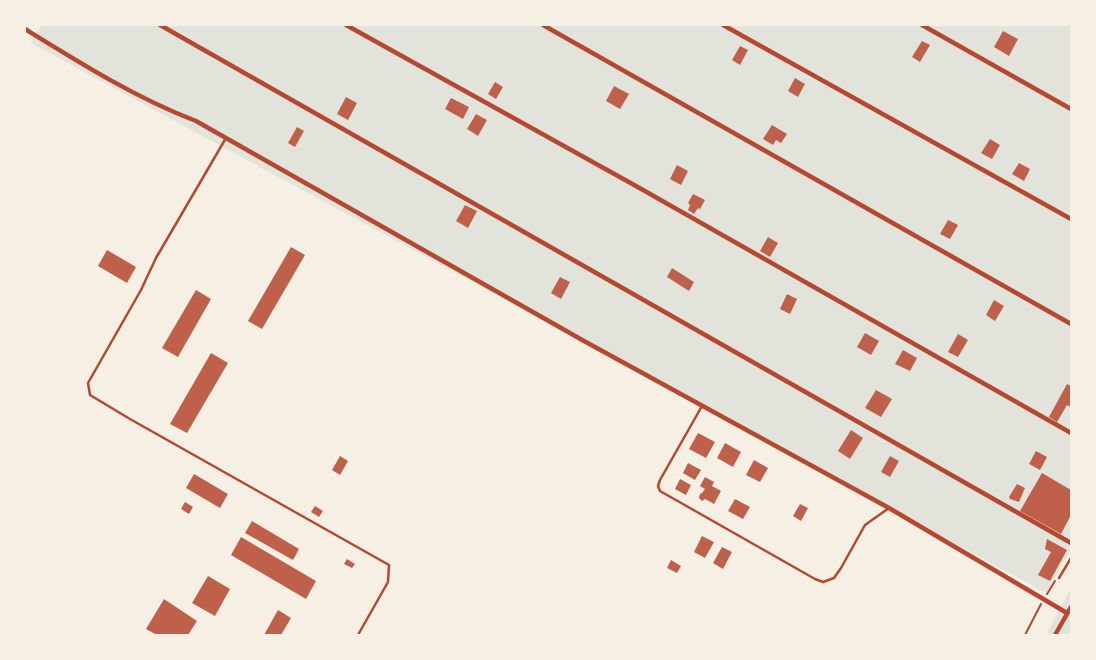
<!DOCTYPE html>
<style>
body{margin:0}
#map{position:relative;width:1096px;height:660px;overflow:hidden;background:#f6efe4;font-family:Commissioner,sans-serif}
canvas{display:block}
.frame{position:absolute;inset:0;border:26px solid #f6efe4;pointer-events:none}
</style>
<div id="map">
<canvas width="1096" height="660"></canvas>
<div class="frame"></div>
</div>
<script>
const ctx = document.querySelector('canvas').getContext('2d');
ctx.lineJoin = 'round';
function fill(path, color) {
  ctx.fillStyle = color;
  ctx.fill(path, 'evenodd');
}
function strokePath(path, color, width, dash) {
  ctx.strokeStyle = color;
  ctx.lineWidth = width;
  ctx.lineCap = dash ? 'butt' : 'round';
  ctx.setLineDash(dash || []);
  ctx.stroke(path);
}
const green = new Path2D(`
 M42,25H1071V549L1046,593L31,43Z
 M1071,588V635H1046Z`);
const building = new Path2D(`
 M1003,31L1018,39L1009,56L994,47Z
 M922,41L930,45L920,62L912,57Z
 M740,46L748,50L740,65L732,60Z
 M795,78L805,84L798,97L788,91Z
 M495,82L503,87L496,99L488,94Z
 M614,86L629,94L620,109L606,101Z
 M346,97L357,103L348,120L337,114Z
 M451,98L469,107L463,119L445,109Z
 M476,114L487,120L478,136L467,129Z
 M772,125L787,134L781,143L776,140L773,145L763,139Z
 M297,127L304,131L295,147L288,143Z
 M990,139L1000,145L992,159L981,153Z
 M1019,163L1030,169L1024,181L1012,174Z
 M677,165L688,171L681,185L670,179Z
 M693,194L705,200L700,209L698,208L694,214L688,210L690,205L688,203Z
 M465,205L477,211L468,228L456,221Z
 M948,220L958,225L950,239L940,234Z
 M768,237L778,243L770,257L760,251Z
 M291,247L305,255L262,329L248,321Z
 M107,250L136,267L127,283L98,266Z
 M672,268L694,282L689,291L667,277Z
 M560,277L570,282L561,299L551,293Z
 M196,290L211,299L178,357L162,348Z
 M787,294L797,299L790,314L780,309Z
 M994,300L1004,306L995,321L986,315Z
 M865,333L879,341L871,355L857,347Z
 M958,334L968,340L958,357L948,352Z
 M903,350L917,358L910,371L895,364Z
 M211,353L228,363L187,433L170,424Z
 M1067,384L1071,386V407L1067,405L1057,422L1049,417Z
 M876,390L892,399L881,417L865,408Z
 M851,430L863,438L850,459L838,451Z
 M698,433L715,442L706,458L689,449Z
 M725,443L741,452L733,467L717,458Z
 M1036,451L1047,457L1040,470L1029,464Z
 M340,456L348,461L340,475L332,470Z
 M890,456L899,461L890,477L881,472Z
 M754,460L768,468L760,482L746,475Z
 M688,463L701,470L695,480L683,473Z
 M1042,473L1071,490V515L1061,534L1020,511Z
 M194,474L228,494L220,508L186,488Z
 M705,477L714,482L712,486L721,491L714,504L705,499L702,501L699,498L700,494L702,493L705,489L700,486Z
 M680,479L691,485L686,495L675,489Z
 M1017,484L1025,488L1019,502L1010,499L1009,497Z
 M735,499L750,507L743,519L728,511Z
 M185,502L193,507L189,514L181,509Z
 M800,504L808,508L801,521L793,516Z
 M315,506L323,511L319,517L311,512Z
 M252,521L299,549L293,560L245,533Z
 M702,536L714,542L705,558L694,552Z
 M241,537L316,581L306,599L231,555Z
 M1047,539L1067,550L1050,581L1038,575L1051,552L1045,549Z
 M722,547L732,552L723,569L713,563Z
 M347,559L355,564L352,568L344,564Z
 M671,560L681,566L677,573L667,568Z
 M208,576L230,589L215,616L192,603Z
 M164,599L197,621L188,635H157L146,629Z
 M278,610L291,618L281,635H264Z`);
const path = new Path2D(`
 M1047,594L1055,581
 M1025,635L1041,604`);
const service = new Path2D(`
 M226,138L156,258L141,290L88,383L90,395L130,419L389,565L388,582L358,635
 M702,406L660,480L658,486L660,491L815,579L823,582L834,578L841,568L865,525L889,508
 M1059,578L1071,558`);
const minor = new Path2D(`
 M160,25L1071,543
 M346,25L636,186L1071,433
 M543,25L1071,324
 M723,25L1071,219
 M922,25L1071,109
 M25,29C80,63 136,98 196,121L584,341L889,508L1067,613
 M1055,635L1071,607`);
fill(green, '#e2e4dc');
fill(building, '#bf614a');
strokePath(path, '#b5482f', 2);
strokePath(service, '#b5482f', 2.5);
strokePath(minor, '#b5482f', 4.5);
</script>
